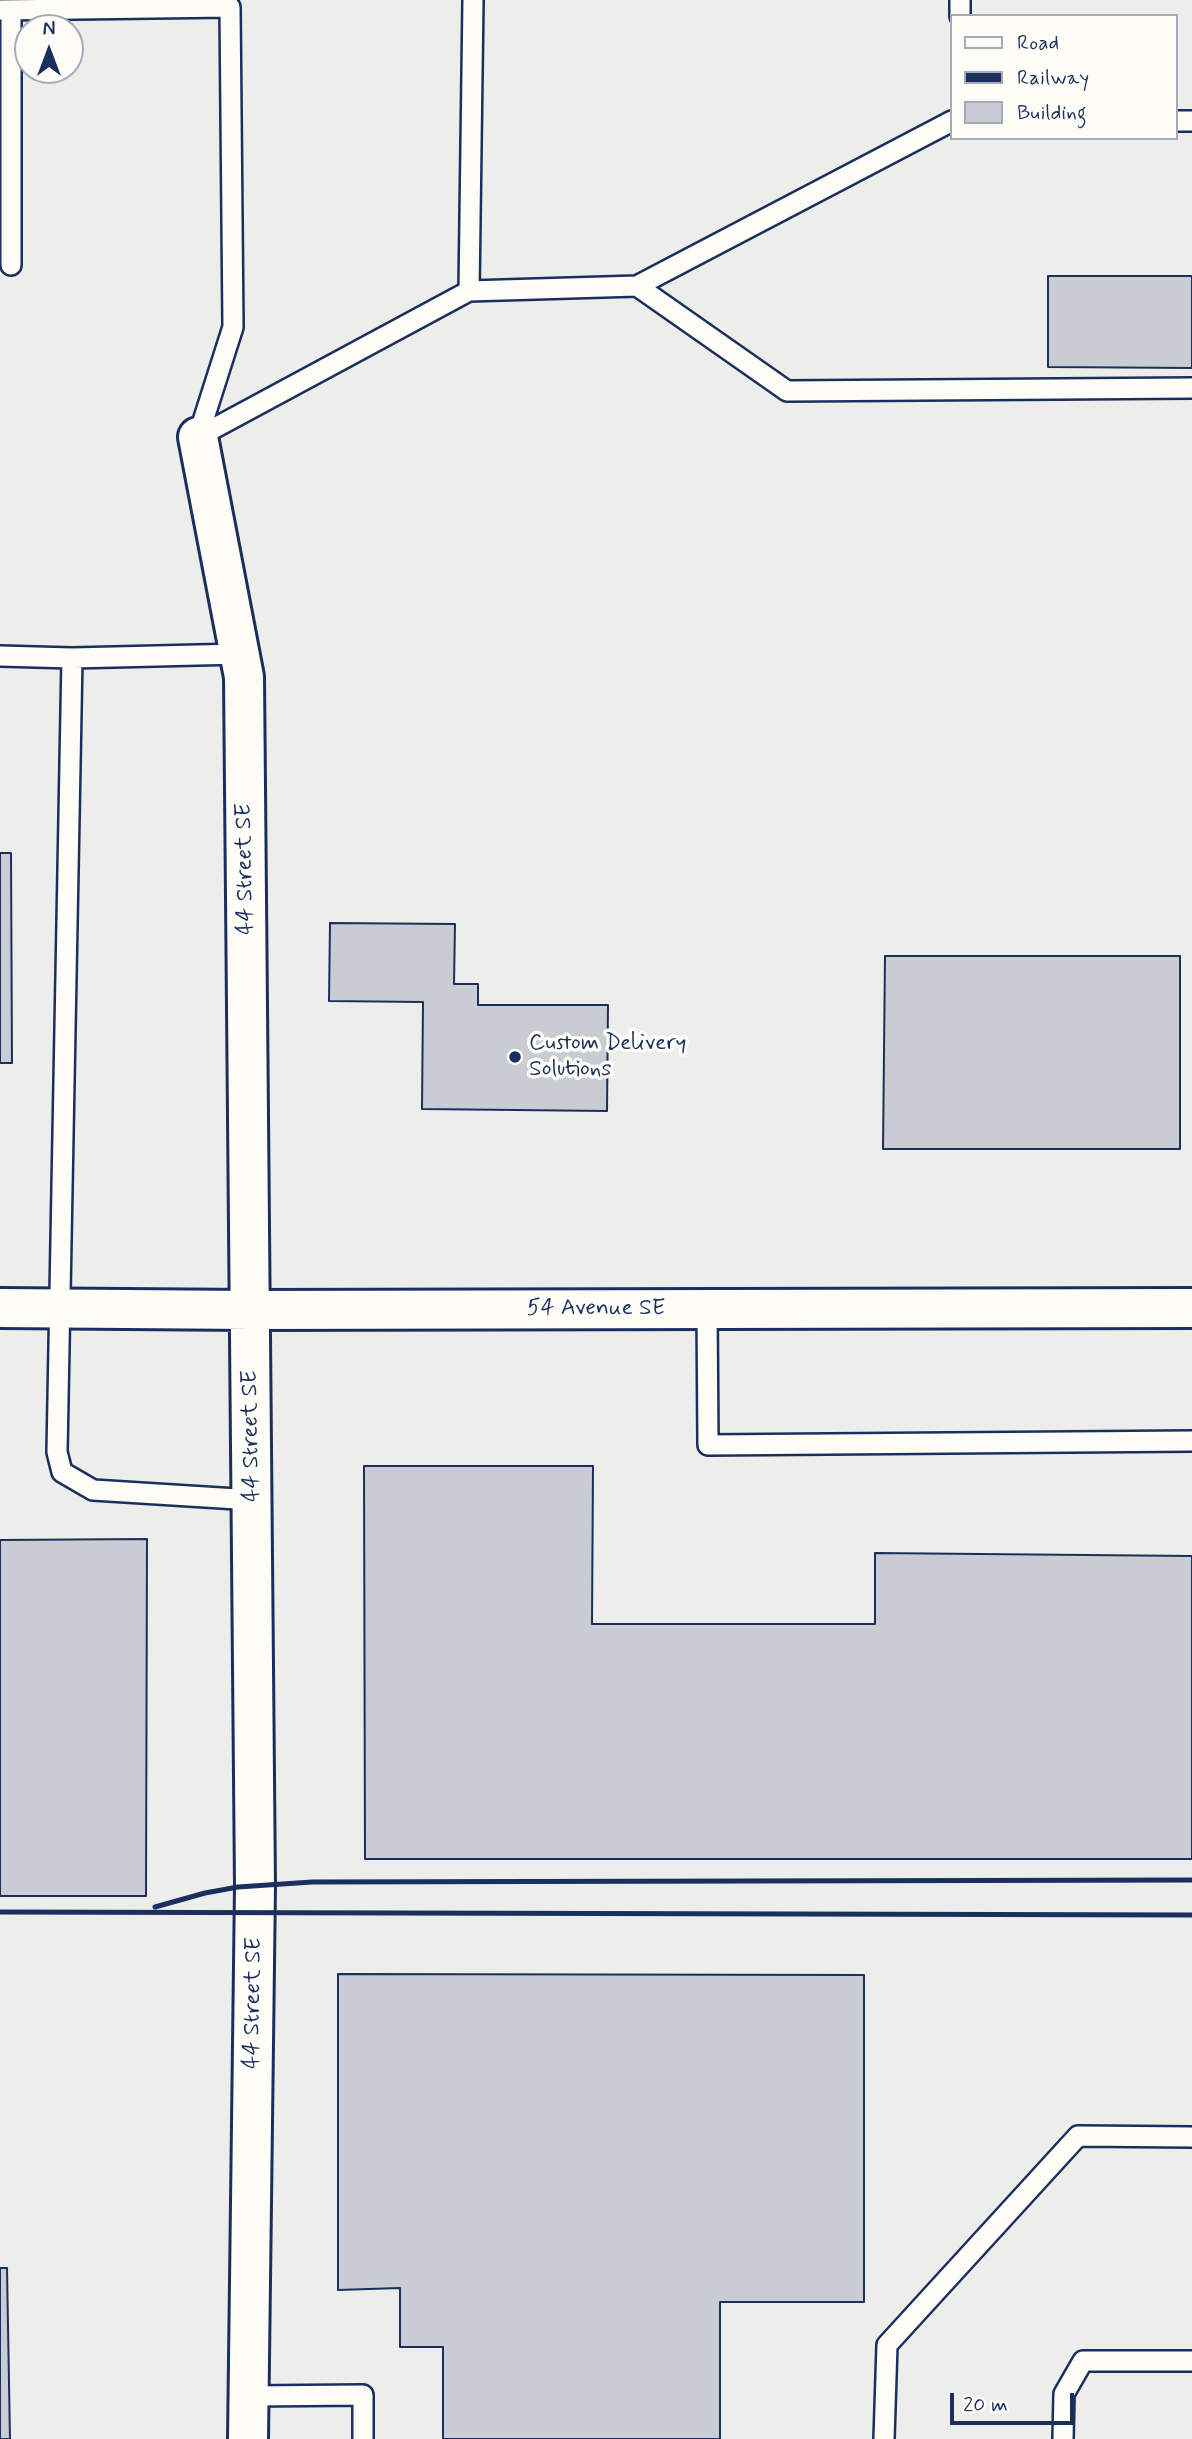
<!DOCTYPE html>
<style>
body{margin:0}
#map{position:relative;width:1192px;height:2439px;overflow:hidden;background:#fdfcf7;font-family:Mynerve,sans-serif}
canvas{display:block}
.legend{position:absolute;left:950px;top:14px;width:228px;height:126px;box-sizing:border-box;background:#fdfcf7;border:2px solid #a3aaba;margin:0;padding:9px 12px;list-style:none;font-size:21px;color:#1b2f5e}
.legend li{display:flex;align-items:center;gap:14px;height:35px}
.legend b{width:35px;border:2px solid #a3aaba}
.north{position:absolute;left:14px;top:14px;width:70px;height:70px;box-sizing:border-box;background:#fdfcf7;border:2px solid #a3aaba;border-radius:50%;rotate:0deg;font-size:19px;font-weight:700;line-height:28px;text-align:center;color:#1b2f5e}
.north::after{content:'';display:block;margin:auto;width:24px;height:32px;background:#1b2f5e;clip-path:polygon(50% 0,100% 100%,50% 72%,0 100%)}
.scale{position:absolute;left:950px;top:2393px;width:124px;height:32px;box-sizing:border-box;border:4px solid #1b2f5e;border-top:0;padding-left:9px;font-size:21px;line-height:24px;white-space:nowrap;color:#1b2f5e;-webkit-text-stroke:5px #fdfcf7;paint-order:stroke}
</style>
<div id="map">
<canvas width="1192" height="2439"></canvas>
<ul class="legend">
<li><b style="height:9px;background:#fdfcf7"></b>Road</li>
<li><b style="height:9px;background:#1b2f5e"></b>Railway</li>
<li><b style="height:19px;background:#c9ccd3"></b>Building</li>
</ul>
<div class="north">N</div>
<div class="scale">20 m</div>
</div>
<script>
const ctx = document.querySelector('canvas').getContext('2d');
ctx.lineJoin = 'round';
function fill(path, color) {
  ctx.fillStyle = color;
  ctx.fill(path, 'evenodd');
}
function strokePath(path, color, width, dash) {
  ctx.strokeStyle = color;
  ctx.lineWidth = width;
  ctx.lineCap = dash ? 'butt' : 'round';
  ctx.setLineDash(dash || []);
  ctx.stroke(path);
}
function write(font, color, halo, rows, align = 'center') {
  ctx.font = font + ' Mynerve,sans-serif';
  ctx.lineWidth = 7;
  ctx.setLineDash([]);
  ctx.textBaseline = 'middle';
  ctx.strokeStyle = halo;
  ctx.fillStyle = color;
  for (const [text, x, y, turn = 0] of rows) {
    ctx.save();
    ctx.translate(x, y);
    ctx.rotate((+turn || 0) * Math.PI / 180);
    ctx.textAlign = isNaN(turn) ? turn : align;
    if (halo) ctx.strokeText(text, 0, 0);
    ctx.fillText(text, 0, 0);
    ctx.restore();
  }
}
const built = new Path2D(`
 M0,0H1192V2439H0ZM952,16H1176V138H952ZM28,28H70V70H28Z`);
const building = new Path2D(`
 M1048,276H1192V368L1048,367Z
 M0,853H11L12,1063H0Z
 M330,923L455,924L454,984H478V1005H608L607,1111L422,1109L423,1002L329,1001Z
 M885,956H1180V1149H883Z
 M364,1466H593L592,1624H875V1553L1192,1556V1859H365Z
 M147,1539L146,1896H0V1540Z
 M338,1974L864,1975V2302H720V2439H443V2347H400V2288L338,2290Z
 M0,2268H7L10,2439H0Z`);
const service = new Path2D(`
 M960,0V16
 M0,10L230,7L233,327L198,437
 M11,10V265
 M1176,121H1192
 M637,286L952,121
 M469,291L473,0
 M198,437L469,291L637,286L787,391L1192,388
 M240,654L72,658L57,1452L62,1472L93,1490L253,1500
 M0,656L72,658
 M707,1308L708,1445L1192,1441
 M249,2396L363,2395V2439
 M884,2439L887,2345L1078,2136L1192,2137
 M1063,2439L1064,2394L1083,2361H1192`);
const minor = new Path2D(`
 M198,437L244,677L255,1886L248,2439
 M0,1308L251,1310L1192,1308`);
const rail = new Path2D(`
 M155,1907L205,1893L238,1887L312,1882L1192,1880
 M0,1912L1192,1915`);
const markers = [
 [515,1057,7,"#1b2f5e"]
];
const streetNames = [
 ["44 Street SE",246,869,-91],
 ["54 Avenue SE",596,1309],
 ["44 Street SE",252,1436,-91],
 ["44 Street SE",254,2003,-89]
];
const poiNames = [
 ["Custom Delivery",529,1044],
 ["Solutions",529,1070]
];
fill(built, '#edeeec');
fill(building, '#c9ccd3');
strokePath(building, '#1b2f5e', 2);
strokePath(service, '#1b2f5e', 24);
strokePath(minor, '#1b2f5e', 44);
strokePath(service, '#fdfcf7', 19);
strokePath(minor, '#fdfcf7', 38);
strokePath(rail, '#1b2f5e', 5);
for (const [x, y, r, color] of markers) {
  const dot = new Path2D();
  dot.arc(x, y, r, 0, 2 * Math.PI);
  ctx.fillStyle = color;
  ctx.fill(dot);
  strokePath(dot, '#fdfcf7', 2.5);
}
write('23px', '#1b2f5e', '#fdfcf7', streetNames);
write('23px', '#1b2f5e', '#fdfcf7', poiNames, 'left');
</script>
